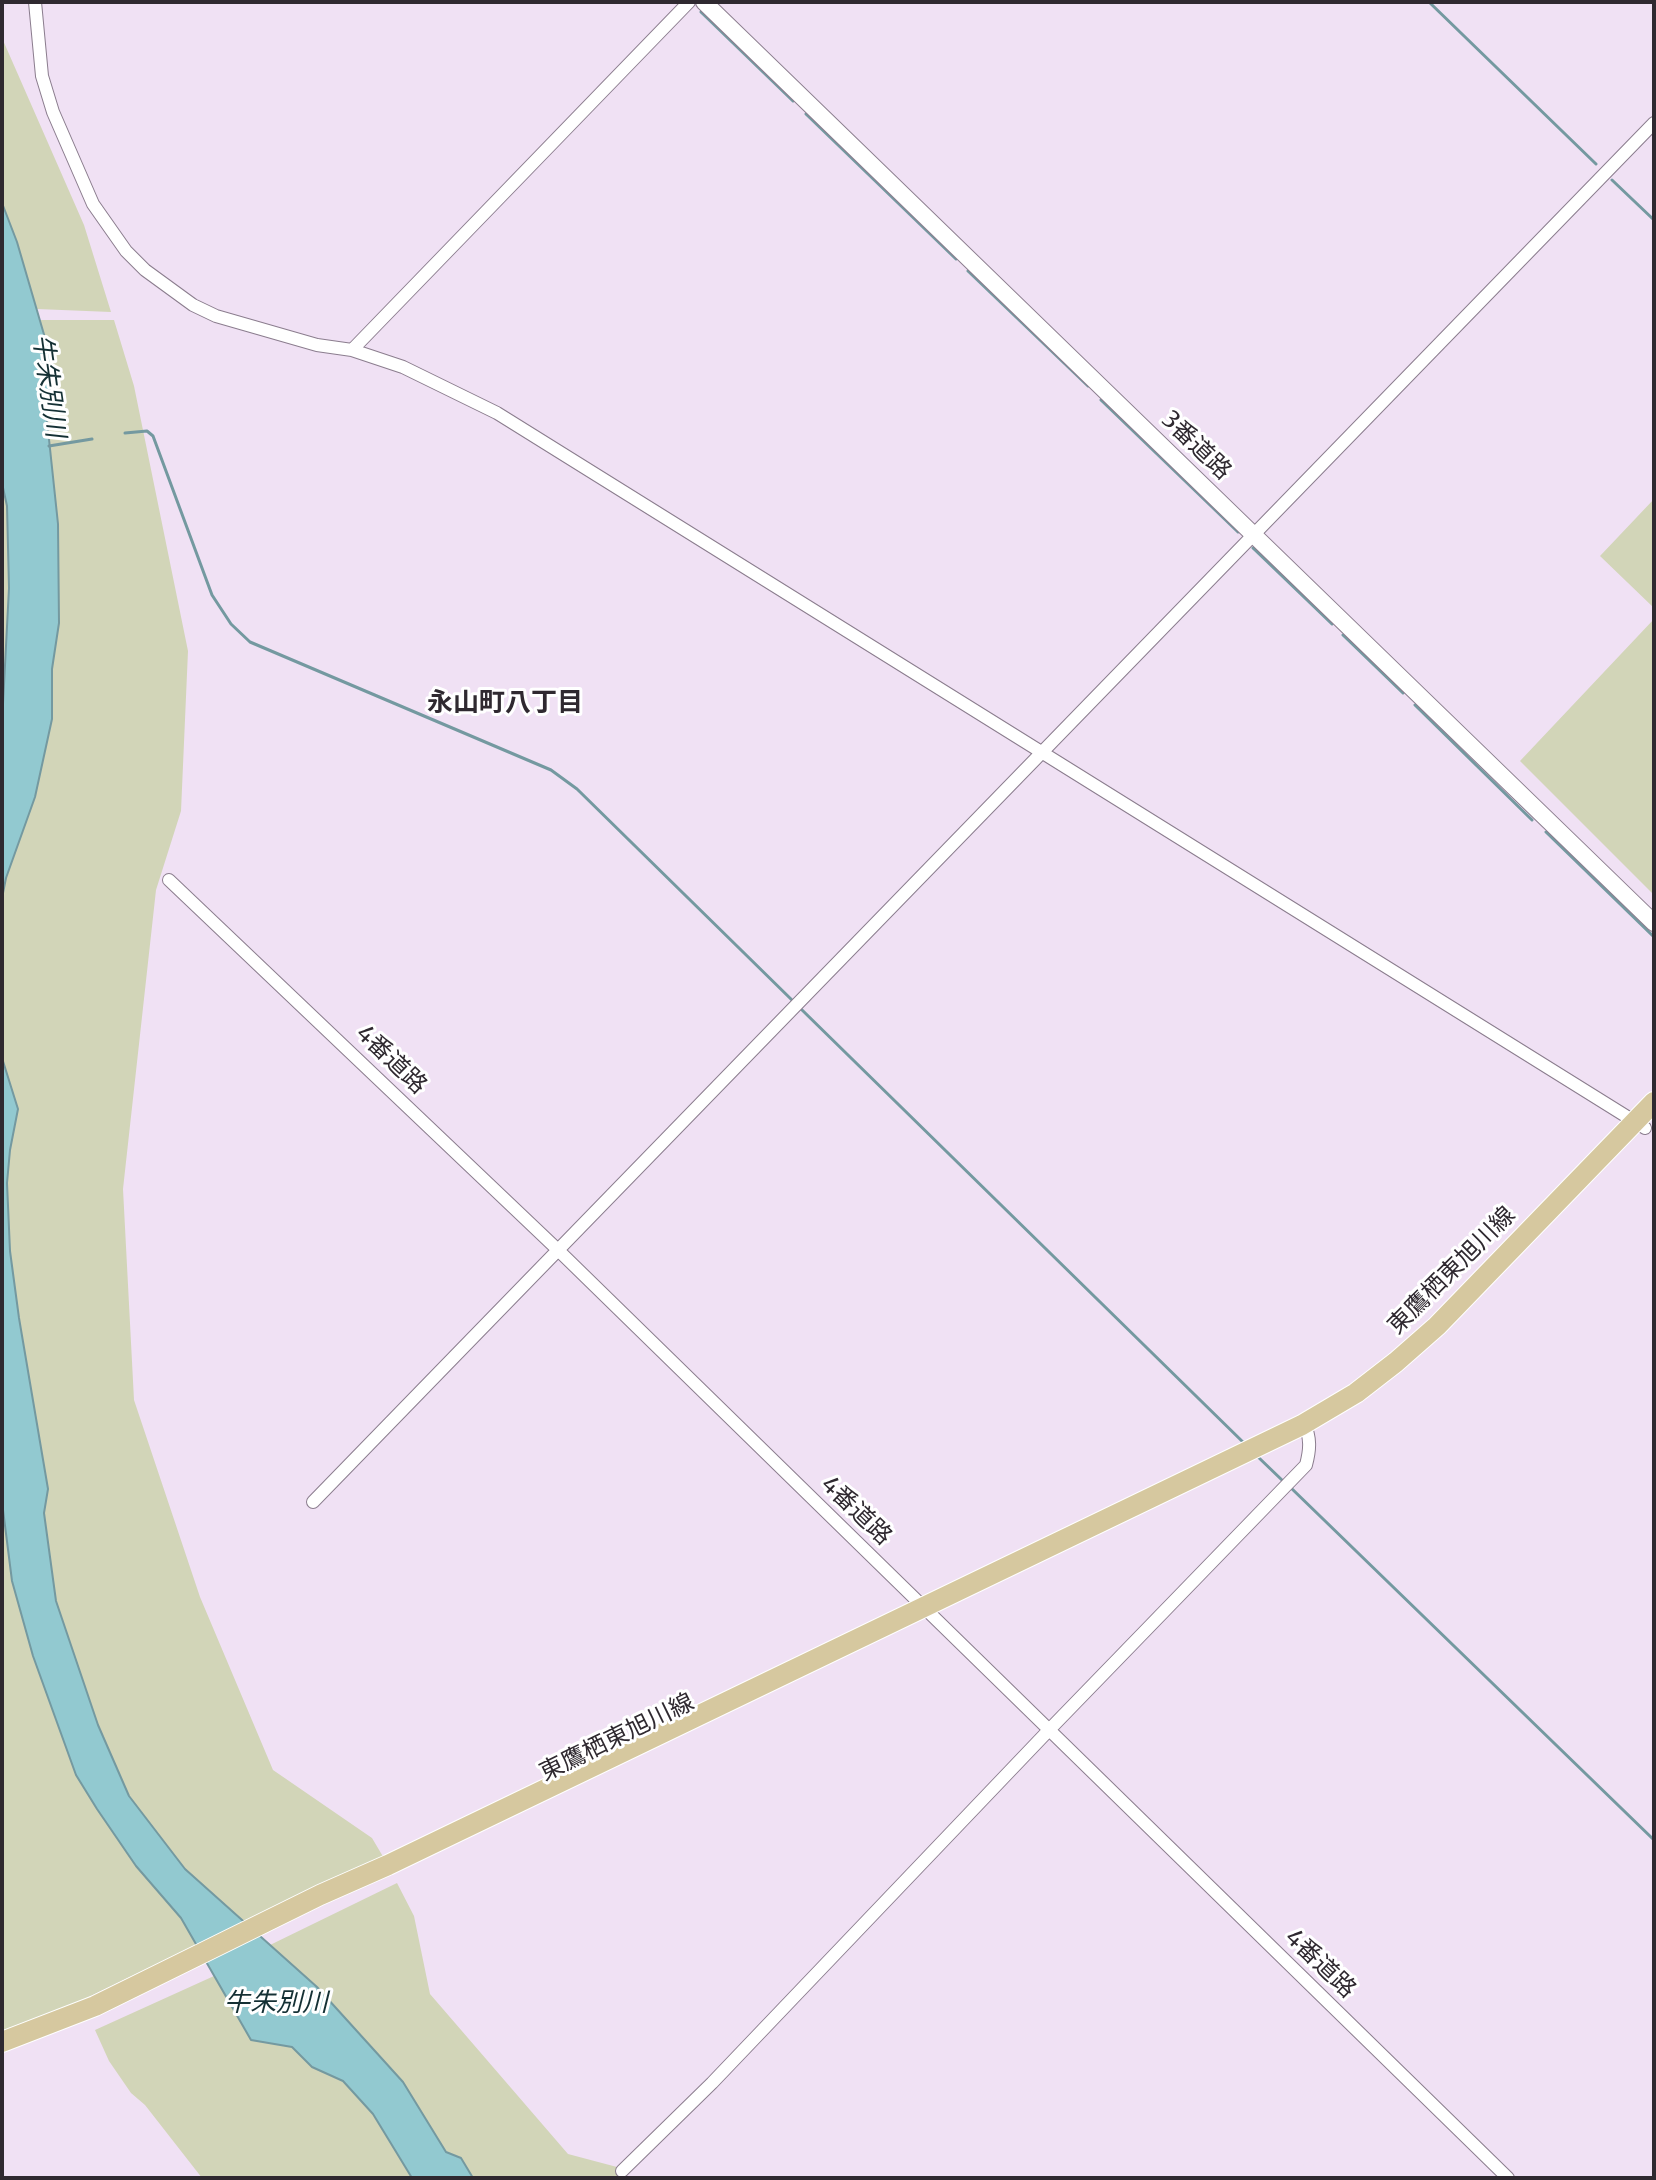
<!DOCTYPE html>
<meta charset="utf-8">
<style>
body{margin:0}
#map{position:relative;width:1656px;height:2180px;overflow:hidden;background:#f0e1f4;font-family:Merriweather,serif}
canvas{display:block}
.frame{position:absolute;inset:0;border:4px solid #2f2930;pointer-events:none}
</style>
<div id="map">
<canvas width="1656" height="2180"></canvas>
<div class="frame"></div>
</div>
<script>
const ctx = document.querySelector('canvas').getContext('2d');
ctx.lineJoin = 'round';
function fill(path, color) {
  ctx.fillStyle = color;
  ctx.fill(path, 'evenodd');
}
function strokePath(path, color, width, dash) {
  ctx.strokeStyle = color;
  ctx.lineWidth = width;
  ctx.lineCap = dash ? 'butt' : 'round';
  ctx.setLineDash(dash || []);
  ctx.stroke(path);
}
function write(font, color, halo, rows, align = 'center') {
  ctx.font = font + ' Merriweather,"Noto Sans JP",serif';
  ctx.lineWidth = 6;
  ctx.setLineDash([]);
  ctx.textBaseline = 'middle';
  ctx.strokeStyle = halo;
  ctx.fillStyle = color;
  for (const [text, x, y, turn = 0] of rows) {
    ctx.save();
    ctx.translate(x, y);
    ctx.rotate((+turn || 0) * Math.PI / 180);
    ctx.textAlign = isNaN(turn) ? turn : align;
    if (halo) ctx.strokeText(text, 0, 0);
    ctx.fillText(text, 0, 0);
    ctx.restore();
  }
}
const green = new Path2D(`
 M2,38L84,225L111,312L37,309L17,242L2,203Z
 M40,320H114L134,386L188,651L181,811L156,890L123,1189L134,1400L200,1597L273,1770L372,1838L388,1865L252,1929L185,1869L129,1796L98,1725L56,1601L44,1513L48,1489L19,1318L10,1251L7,1183L10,1150L2,1058V898L6,878L35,797L52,720V669L59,623L58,524L46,411L57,379Z
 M2,483L7,506L9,588L2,723Z
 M1654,499V608L1600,556Z
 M1654,619V895L1520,761Z
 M2,1502L12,1581L33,1656L76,1775L97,1809L136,1866L181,1918L196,1945L70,2006L2,2031L4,2009L2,1949Z
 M397,1883L414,1916L430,1994L568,2154L617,2167L626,2178H473L461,2158L446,2152L403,2082L317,1987L270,1945Z
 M214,1976L251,2039L292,2047L312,2067L343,2081L373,2114L412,2178H202L145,2105L131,2093L109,2061L95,2030Z`);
const water = new Path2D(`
 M2,203L17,242L57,379L46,411L58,524L59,623L52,669V719L35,797L6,878L2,898V723L9,588L7,506L2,483Z
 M2,1058L18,1109L10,1150L7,1183L10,1251L19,1318L48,1489L44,1513L56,1601L98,1725L129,1796L185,1869L317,1987L403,2082L446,2152L461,2158L473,2178H412L373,2114L343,2081L312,2067L292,2047L251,2040L181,1918L136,1866L97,1809L76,1775L33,1656L12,1581L2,1502Z`);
const stream = new Path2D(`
 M1429,2L1596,164
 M701,12L793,101
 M806,114L956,259
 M1612,180L1654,220
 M968,271L1088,386
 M1101,400L1238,532
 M125,433L147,431L153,436L212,595L231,624L250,642L551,770L577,789L795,1003
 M49,446L92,439
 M1253,548L1332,624
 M1343,635L1403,693
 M1415,705L1532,820
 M1546,832L1654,937
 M800,1008L1246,1445
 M1257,1456L1283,1481
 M1289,1486L1654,1840`);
const minor = new Path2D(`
 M35,2L42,76L53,112L93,204L126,251L145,270L193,305L216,316L317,345L352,350L403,367L497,413L1645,1128
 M352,350L689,2
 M169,880L558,1250L1508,2178
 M313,1502L1654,123
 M622,2171L712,2083L1049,1730L1306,1465C1310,1450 1311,1438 1304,1423`);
const tertiary = new Path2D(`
 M704,2L1654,923`);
const primary = new Path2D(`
 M2,2042L95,2006L320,1895L388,1865L1302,1425L1356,1393L1396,1362L1437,1326L1654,1102`);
const streetNames = [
 ["3番道路",1196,446,44],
 ["4番道路",391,1060,44],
 ["東鷹栖東旭川線",1452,1271,-45],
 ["4番道路",856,1511,44],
 ["東鷹栖東旭川線",617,1738,-26],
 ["4番道路",1320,1964,44]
];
const waterNames = [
 ["牛朱別川",48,386,82],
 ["牛朱別川",276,2004]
];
const neighbourhoodNames = [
 ["永山町八丁目",505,704]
];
fill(green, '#d2d5b8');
fill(water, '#92c9d0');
strokePath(water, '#7499a0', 2);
strokePath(stream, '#7499a0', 3);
strokePath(minor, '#8b7d8e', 14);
strokePath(tertiary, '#8b7d8e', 18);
strokePath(primary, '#fff', 22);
strokePath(minor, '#fff', 12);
strokePath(tertiary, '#fff', 16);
strokePath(primary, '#d6c89f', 20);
write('24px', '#2f2930', '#fff', streetNames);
write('italic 26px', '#143034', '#fff', waterNames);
write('bold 26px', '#2f2930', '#fff', neighbourhoodNames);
</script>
